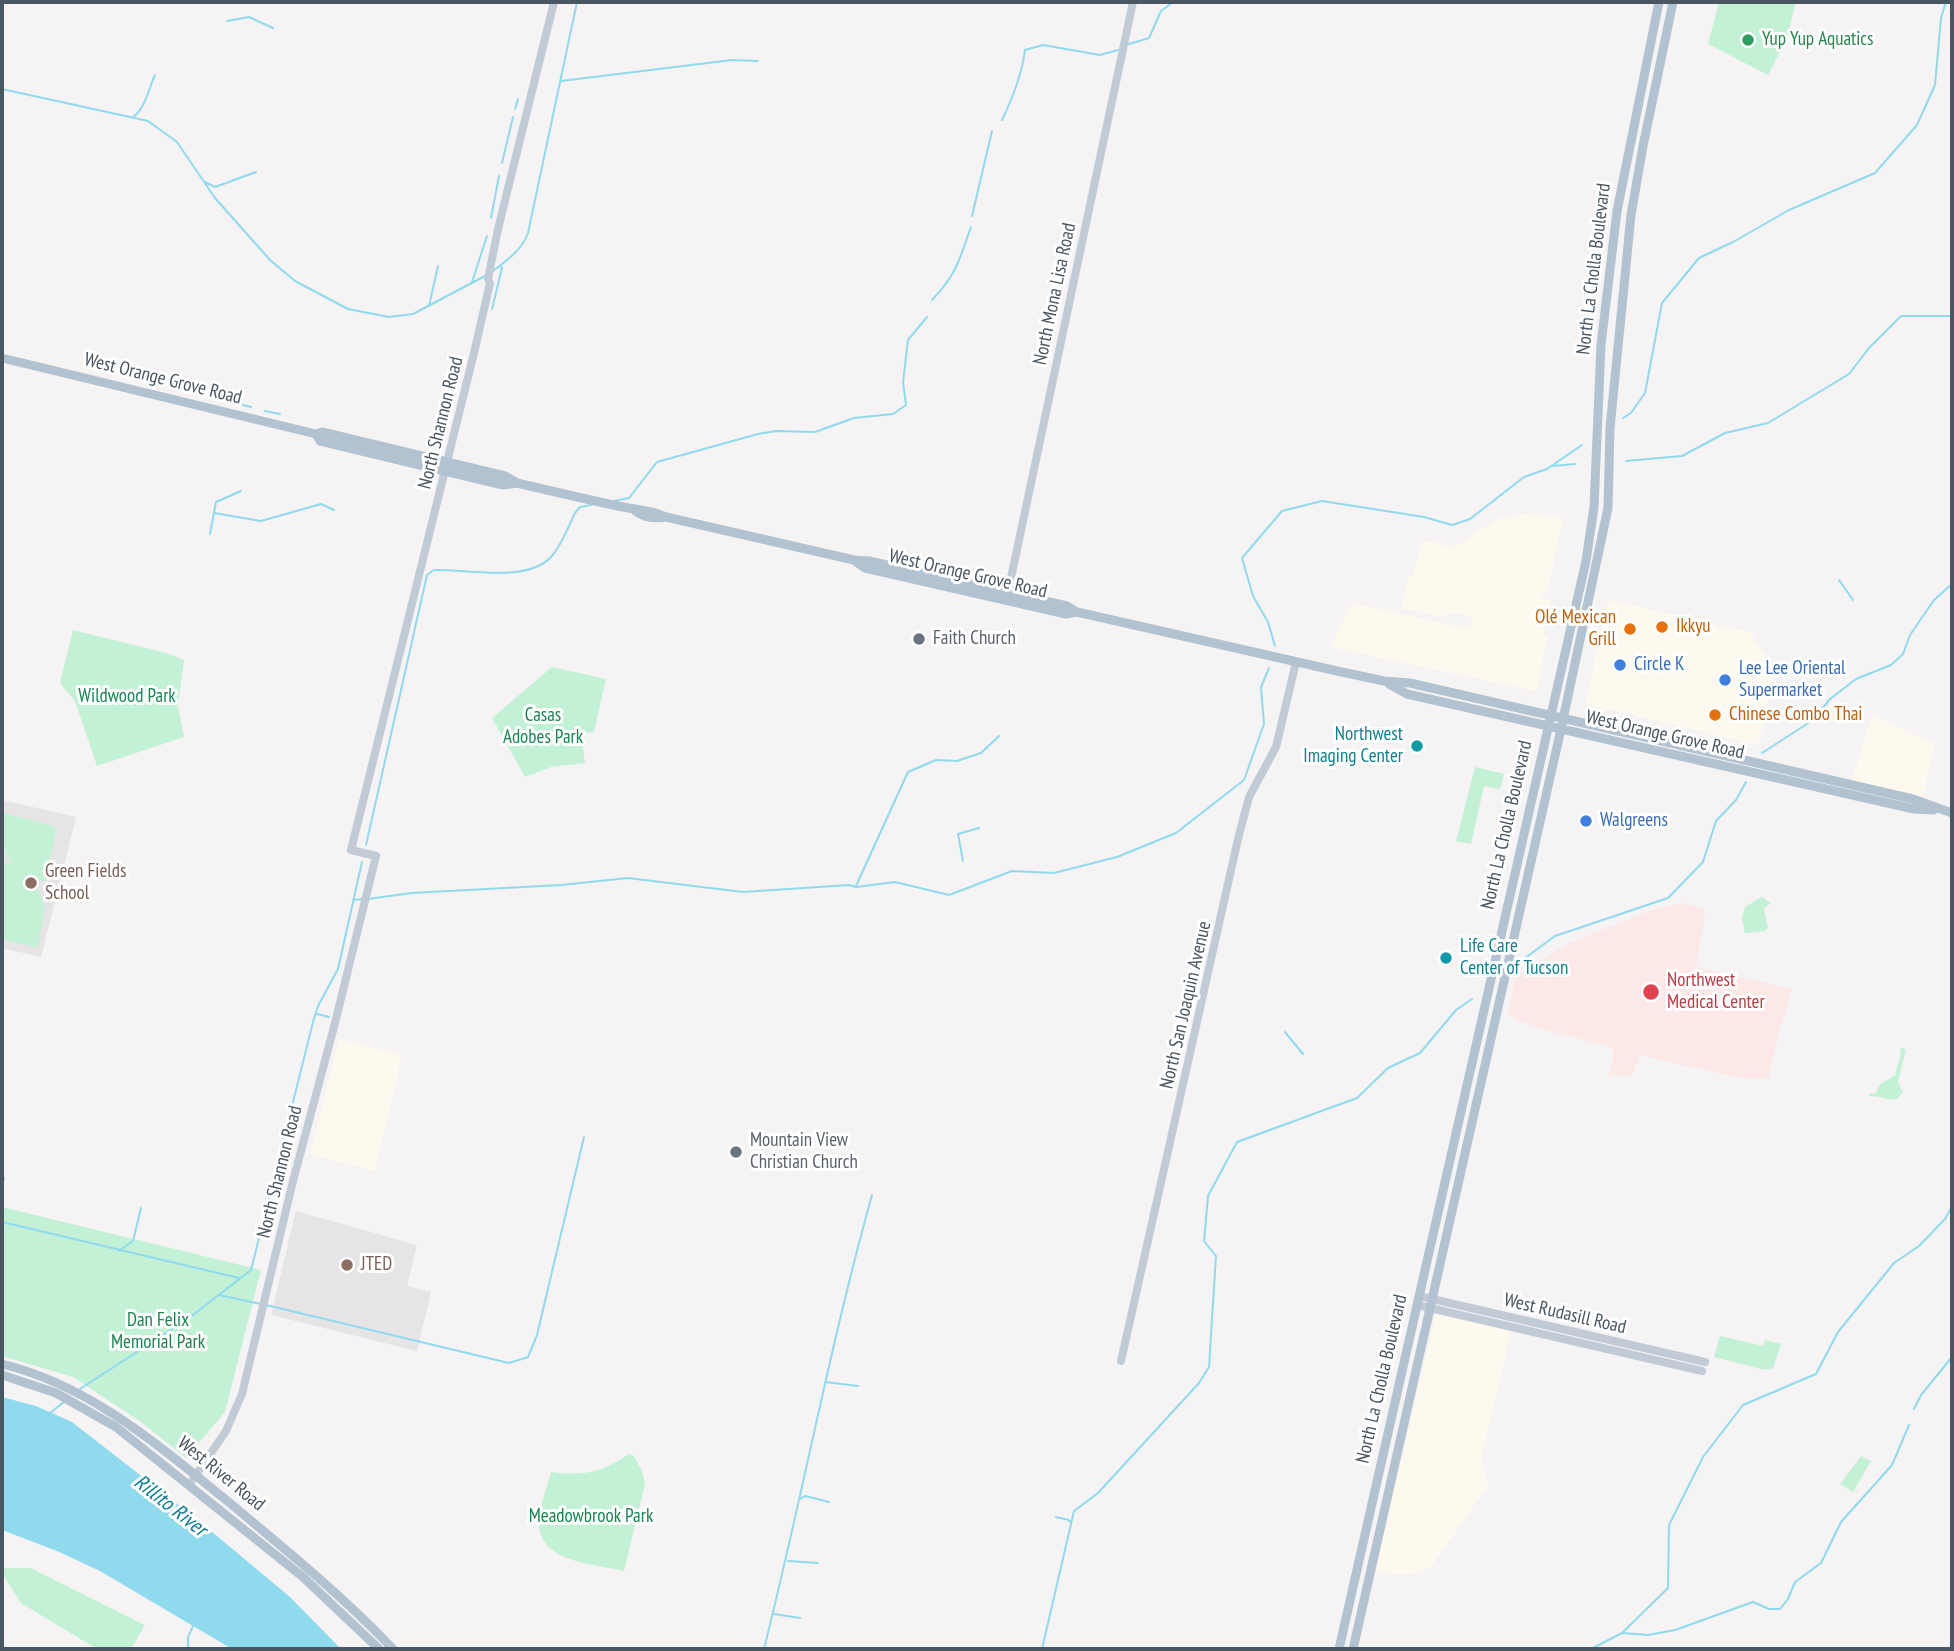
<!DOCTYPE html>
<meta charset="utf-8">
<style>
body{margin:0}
#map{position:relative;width:1954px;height:1651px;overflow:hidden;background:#f5f3f3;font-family:"PT Sans Narrow",sans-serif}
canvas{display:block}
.frame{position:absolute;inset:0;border:4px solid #4a5661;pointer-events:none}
</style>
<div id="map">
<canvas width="1954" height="1651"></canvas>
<div class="frame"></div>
</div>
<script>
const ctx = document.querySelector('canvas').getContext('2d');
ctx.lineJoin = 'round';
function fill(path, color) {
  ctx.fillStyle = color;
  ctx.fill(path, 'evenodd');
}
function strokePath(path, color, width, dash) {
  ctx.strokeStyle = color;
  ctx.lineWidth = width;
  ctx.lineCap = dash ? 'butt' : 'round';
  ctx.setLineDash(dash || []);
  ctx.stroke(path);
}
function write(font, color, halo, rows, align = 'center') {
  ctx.font = font + ' "PT Sans Narrow",sans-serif';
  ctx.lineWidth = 6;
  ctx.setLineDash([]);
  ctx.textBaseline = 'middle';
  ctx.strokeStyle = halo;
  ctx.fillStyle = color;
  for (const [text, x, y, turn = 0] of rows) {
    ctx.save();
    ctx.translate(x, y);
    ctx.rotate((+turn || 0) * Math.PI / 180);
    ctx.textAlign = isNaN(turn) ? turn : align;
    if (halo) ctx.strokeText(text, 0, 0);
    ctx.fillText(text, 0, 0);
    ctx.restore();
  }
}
const commercial = new Path2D(`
 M1524,514L1563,517L1548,588L1541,598L1552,600L1544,634L1548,636L1536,691L1330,647L1352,603L1470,629L1472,617L1455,613L1447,615L1446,613L1443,617L1435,616L1402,608L1409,575H1413L1422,541L1436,544L1437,541L1442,542V545L1453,548L1495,520Z
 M1608,600L1751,633L1775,672L1758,745L1585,704Z
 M1872,715L1935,744L1923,797L1852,781Z
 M339,1039L402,1055L375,1171L310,1155Z
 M1436,1314L1511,1331L1481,1460L1488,1486L1431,1567L1414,1574L1397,1575L1375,1570Z`);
const education = new Path2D(`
 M2,800L76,817L41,957L2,948Z
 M296,1211L417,1245L407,1286L431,1292L417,1351L271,1315Z`);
const medical = new Path2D(`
 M1682,903L1703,909L1705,915L1696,965L1700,968L1792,989L1780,1027L1768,1079L1740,1078L1640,1055L1633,1073L1627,1077L1609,1074L1614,1056L1612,1047L1541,1029L1516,1019L1508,1013L1516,975L1570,943L1650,911Z`);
const green = new Path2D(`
 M1719,2H1793L1795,5L1788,36L1768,75L1708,44Z
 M73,630L166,653L184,660L178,706L184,737L97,766L75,701L60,683Z
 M552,667L606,679L594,732L581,733L585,763L551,767L525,777L492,718Z
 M1475,767L1504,774L1500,789L1484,786L1471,844L1456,841Z
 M3,813L54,826L56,830L45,882L33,878L45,906L38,947L2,940V860L15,866C1,853 0,831 3,813Z
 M1762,897L1771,903L1764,908L1768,928L1765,931L1745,933L1742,917L1745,907Z
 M1900,1048L1906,1049L1898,1082L1903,1092L1897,1099C1888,1101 1879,1095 1869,1096V1094L1876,1093L1879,1085L1895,1075L1901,1053Z
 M2,1207L261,1270L225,1412L186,1458L141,1422L73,1377L2,1356Z
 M1720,1336L1763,1346L1765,1340L1781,1344L1773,1368L1765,1370L1714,1357Z
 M629,1454L634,1456L642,1471L645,1484L624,1571C596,1564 542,1563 539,1526C538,1509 547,1488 551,1472C583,1476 601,1473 629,1454Z
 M1861,1456L1871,1461L1853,1492L1840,1484Z
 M2,1568H31L145,1625L131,1649H97L21,1603L2,1573Z`);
const water = new Path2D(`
 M2,1397L36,1406L72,1422L199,1521L290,1597L341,1649H232L100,1571L57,1551L2,1530Z`);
const stream = new Path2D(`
 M227,21L249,17L273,28
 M1126,45L1149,38L1161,11L1173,2
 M561,81L732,60L758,61
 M2,89L148,121L177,142L215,198L270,260L295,281L348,309L389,317L413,314L485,276
 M515,109L518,99
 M133,117C145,109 149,88 155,75
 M1002,120C1013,97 1022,75 1025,50L1043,45L1100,55L1118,50
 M502,163L513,117
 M205,182L215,187L256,172
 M972,216L992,131
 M491,218L499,176
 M493,271C507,260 522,250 528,233L577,2
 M472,282L487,236
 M932,300C957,274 959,260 971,227
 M429,306L438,266
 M492,309L502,268L500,266
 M172,388L190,392
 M213,397L251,407
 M265,411L280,414
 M1623,418L1631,413L1645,393L1662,303L1699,258L1733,242L1789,210L1875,173L1917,125L1935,85L1941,18L1946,2
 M1626,461L1682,456L1725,433L1768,423L1849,374L1869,348L1901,316H1952
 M1552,466L1575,464
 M614,501L629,498L657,462L758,434L776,431L815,432L854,418L893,414L906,405L903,382L908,340L927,317
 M214,513L261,521L321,504L334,510
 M210,534L216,502L241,491
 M1839,580L1853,600
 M1275,646L1268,622L1253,596L1242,558L1282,511L1322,501L1424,517L1452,525L1470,519L1524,477L1547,469L1582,445
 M1762,753L1813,720L1830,699L1856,679L1891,665L1903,654L1910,635L1934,600L1952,584
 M366,845L427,575L434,570C467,569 527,583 551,557C562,545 568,527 575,513L580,507L591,505
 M963,861L958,834L979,828
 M856,886L908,772L936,760L957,761L981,753L999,736
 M368,899L412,893L561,885L628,878L743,892L849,885L856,887L895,882L949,895L1012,871L1054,873L1117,857L1176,833L1244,780L1264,724L1261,687L1269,668
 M353,900L363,899
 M1521,961L1555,936L1668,898L1703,862L1716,821L1736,800L1746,782
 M317,1014L329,1017
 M1285,1032L1303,1054
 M276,1178L286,1180
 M2,1185L4,1178
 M2,1222L239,1278
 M119,1251L133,1241L141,1208
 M219,1295L261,1304
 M266,1305L509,1363L528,1357L537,1335L584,1137
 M825,1382L858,1386
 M80,1389L189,1318L251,1270L313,1022L318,1006L338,969L362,862
 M1914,1409L1921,1395L1952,1357
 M50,1413L65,1401
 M800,1499L805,1496L829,1502
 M1056,1517L1069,1520L1070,1522
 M788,1561L818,1563
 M774,1614L800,1618
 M1622,1633L1668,1588L1669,1525L1703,1457L1743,1405L1816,1374L1838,1332L1894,1263L1919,1246L1945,1219L1952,1206
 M188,1649V1637L194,1624
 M764,1649C802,1498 830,1345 872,1195
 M1042,1649L1074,1511L1098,1493L1199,1383L1209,1367L1216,1256L1204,1241L1208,1196L1237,1142L1357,1098L1388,1068L1420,1053L1456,1010L1472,999
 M1591,1649L1622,1633L1648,1635L1675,1630L1753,1602L1769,1609H1780L1788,1599L1795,1582L1821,1563L1841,1522L1892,1465L1909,1425`);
const secondary = new Path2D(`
 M1008,592L1133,2
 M1419,1296L1705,1362
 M1417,1305L1702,1371
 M1121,1361L1238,839L1249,797L1276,747L1296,662
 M189,1485L226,1431L242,1394L293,1181L335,1023L376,856L351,850L474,353L490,283L488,279L498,229L554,2`);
const primary = new Path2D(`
 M2,358L316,434L322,432L505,476L517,483C551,491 585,499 618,506C635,510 650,509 666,517L854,560L869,561L1067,606L1077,612L1337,671L1384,681L1410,683L1913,799L1952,813
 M316,434L320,441L503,485L517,483
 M633,509C644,518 652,519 666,517
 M855,561L865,568L1066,614L1077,612
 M1389,684L1407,694L1914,809L1934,810
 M2,1364C92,1386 160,1447 231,1504C287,1551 343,1596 393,1649
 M2,1375L56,1393L116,1427L303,1577L379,1649
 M1339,1649L1586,561L1594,507L1601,345L1617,211L1659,2
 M1353,1649L1561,729L1608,508L1610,428L1631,215L1643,146L1673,2`);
const markers = [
 [1748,40,7,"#2e9e5b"],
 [1662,627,7,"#e8710a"],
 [1630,629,7,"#e8710a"],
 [919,639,7,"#6b7280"],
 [1620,665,7,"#3f7fe0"],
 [1725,680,7,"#3f7fe0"],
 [1715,715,7,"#e8710a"],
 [1417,746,7,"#0f9aa8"],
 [1586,821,7,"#3f7fe0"],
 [31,883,7,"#8d6e63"],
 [1446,958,7,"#0f9aa8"],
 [1651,992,9,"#e0444e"],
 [736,1152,7,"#6b7280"],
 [347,1265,7,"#8d6e63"]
];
const leisureNames = [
 ["Yup Yup Aquatics",1762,40]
];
const streetNames = [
 ["North La Cholla Boulevard",1594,269,-83],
 ["North Mona Lisa Road",1055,294,-78],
 ["West Orange Grove Road",163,379,14],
 ["North Shannon Road",441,423,-76],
 ["West Orange Grove Road",968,574,13],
 ["West Orange Grove Road",1665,735,13],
 ["North La Cholla Boulevard",1507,825,-77],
 ["North San Joaquin Avenue",1186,1005,-77],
 ["North Shannon Road",280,1172,-76],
 ["West Rudasill Road",1565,1314,13],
 ["North La Cholla Boulevard",1382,1379,-77],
 ["West River Road",221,1474,39]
];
const foodNames = [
 ["Olé Mexican",1616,618,"right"],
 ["Grill",1616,640,"right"],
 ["Ikkyu",1676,627],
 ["Chinese Combo Thai",1729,715]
];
const worshipNames = [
 ["Faith Church",933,639],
 ["Mountain View",750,1141],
 ["Christian Church",750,1163]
];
const shopNames = [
 ["Circle K",1634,665],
 ["Lee Lee Oriental",1739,669],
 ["Supermarket",1739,691],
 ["Walgreens",1600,821]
];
const parkNames = [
 ["Wildwood Park",127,697],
 ["Casas",543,716],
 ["Adobes Park",543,738],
 ["Dan Felix",158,1321],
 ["Memorial Park",158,1343],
 ["Meadowbrook Park",591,1517]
];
const cultureNames = [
 ["Northwest",1403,735],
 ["Imaging Center",1403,757],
 ["Life Care",1460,947,"left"],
 ["Center of Tucson",1460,969,"left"]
];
const educationNames = [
 ["Green Fields",45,872],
 ["School",45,894],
 ["JTED",361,1265]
];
const healthNames = [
 ["Northwest",1667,981],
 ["Medical Center",1667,1003]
];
const waterNames = [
 ["Rillito River",170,1506,38]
];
fill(commercial, '#fdf9ef');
fill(education, '#e6e4e5');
fill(medical, '#fce8e6');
fill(green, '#c3f1d5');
fill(water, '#90daee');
strokePath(stream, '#90daee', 2);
strokePath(secondary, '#c1cbd6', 8);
strokePath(primary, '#b3c2d1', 9);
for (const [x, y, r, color] of markers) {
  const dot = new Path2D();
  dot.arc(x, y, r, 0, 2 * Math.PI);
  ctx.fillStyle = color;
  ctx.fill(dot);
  strokePath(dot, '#fff', 2.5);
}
write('19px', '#27864d', '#fff', leisureNames, 'left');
write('19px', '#4a5661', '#fff', streetNames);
write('19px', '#c56008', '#fff', foodNames, 'left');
write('19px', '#5b616d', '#fff', worshipNames, 'left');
write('19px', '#366cbe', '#fff', shopNames, 'left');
write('19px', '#17864f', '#fff', parkNames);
write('19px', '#0d838f', '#fff', cultureNames, 'right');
write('19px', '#785e54', '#fff', educationNames, 'left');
write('19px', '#be3a42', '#fff', healthNames, 'left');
write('italic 21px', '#0c7c9b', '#fff', waterNames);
</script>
